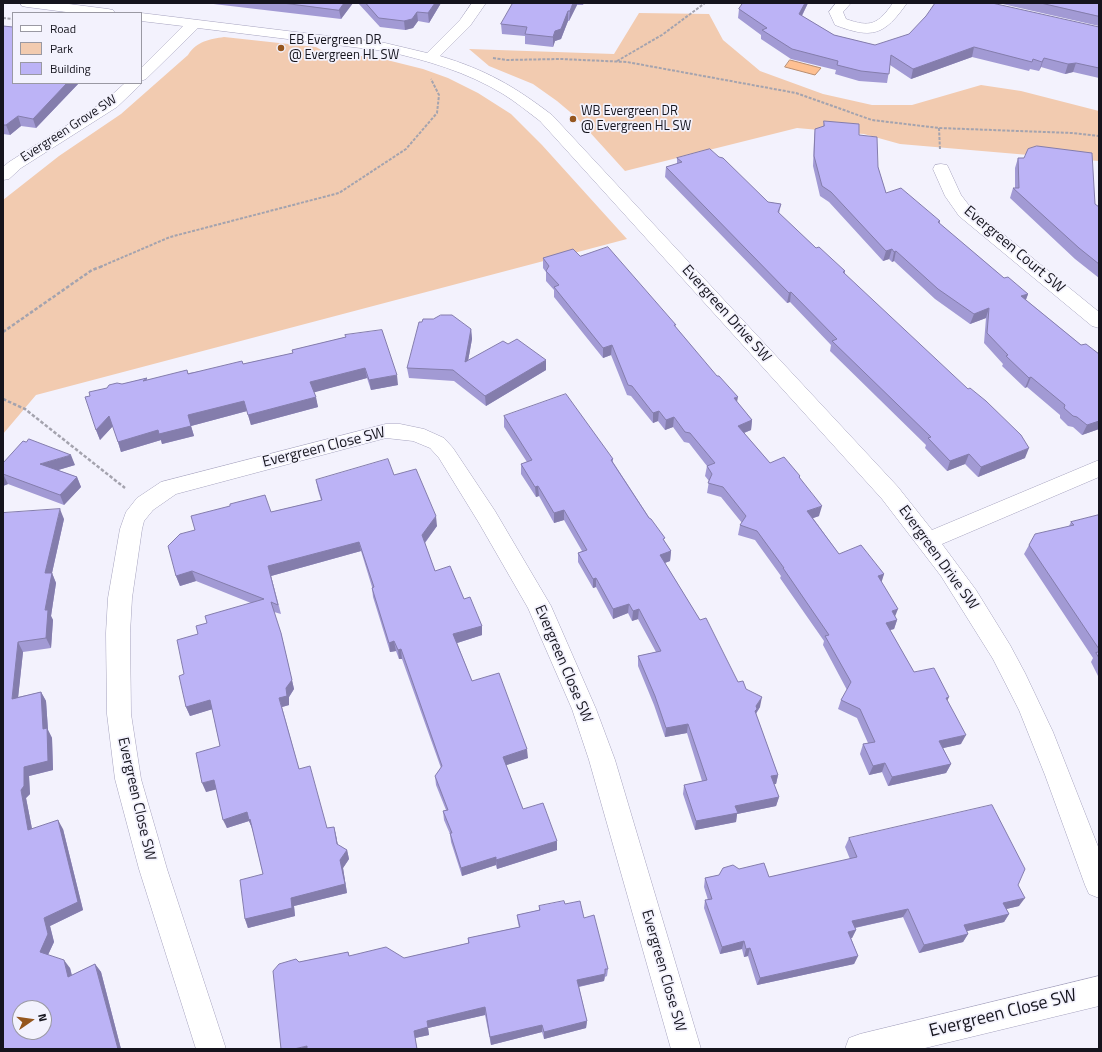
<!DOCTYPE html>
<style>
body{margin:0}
#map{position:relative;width:1102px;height:1052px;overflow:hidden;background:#f3f2fd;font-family:"Titillium Web",sans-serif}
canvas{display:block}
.frame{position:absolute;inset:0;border:4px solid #15141d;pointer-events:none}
.legend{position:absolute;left:12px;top:12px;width:130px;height:72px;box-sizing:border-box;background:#f3f2fd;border:1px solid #9a99a3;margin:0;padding:5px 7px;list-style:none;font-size:12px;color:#15141d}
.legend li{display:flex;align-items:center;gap:8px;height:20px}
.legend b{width:20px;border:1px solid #9a99a3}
.north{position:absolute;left:12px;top:1000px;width:40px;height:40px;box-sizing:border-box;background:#f3f2fd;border:1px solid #9a99a3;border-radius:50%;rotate:77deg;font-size:11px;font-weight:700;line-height:16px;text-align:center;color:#15141d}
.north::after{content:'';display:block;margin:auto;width:14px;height:18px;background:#95561e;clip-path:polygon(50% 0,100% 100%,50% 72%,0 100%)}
</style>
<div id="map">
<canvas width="1102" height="1052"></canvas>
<div class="frame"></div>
<ul class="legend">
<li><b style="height:5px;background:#fff"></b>Road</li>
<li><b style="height:11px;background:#f2cbb0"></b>Park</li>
<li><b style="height:11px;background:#bcb3f6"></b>Building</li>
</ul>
<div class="north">N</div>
</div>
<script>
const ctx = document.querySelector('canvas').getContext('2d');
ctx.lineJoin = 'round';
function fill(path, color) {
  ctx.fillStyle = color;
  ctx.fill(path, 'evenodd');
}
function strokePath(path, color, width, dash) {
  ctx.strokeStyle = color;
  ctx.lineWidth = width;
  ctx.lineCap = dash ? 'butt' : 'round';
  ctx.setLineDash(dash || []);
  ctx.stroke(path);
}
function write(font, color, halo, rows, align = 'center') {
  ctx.font = font + ' "Titillium Web",sans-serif';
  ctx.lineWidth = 3.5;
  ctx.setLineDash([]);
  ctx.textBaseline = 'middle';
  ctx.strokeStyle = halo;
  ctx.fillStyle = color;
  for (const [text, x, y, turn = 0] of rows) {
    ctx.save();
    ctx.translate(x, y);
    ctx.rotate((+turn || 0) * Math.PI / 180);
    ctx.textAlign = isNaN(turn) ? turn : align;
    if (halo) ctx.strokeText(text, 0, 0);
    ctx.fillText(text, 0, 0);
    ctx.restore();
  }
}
const green = new Path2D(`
 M639,13L709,14L723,40L760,71L823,94L872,105H912L981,85L1021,91L1099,111V161L900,144L864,134L797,128L625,171L576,117L557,101L533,84L489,66L469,49L614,54Z
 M224,37L316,47L323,51L383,59L423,69L448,78L478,93L511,114L542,145L627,239L36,395L3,434V200L59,156L121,114L188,55C197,41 210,39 224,37Z`);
const water = new Path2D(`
 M790,60L821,68L815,75L785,67Z`);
const pathFar1 = new Path2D(`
 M3,18L13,19
 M493,58L507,60L561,59L627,62L796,93L872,120L939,128L1072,133L1099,136
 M617,61L662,35L705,3
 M939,128L940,150
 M100,267L170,237L339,193L406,149L437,113L439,95L431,79`);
const path = new Path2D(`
 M3,332L92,270L103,266
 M3,399L25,409L125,488`);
const street = new Path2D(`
 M20,3H61L108,9L113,10L115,13H74L27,7L22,6Z
 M472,3H486L470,26L440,56C486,70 514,86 552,115L898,487L932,530L1099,460V477L942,544L976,590L1010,645L1025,673L1053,732L1099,849V898L1089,894L1085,885L1045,775L1019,710L993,659L941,576L882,499L540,121C528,112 516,102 503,94C467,72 426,60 385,51L198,28L146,79L141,81V68L183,26L141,21V13L385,43L427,53L460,20Z
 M836,3H851L843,12L846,19C871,28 878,24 893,3H907C884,36 872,39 835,25L829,12Z
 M141,82L142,83L139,86L117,107L21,168L9,179L3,180V167L9,162L105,101L125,83Z
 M941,164L947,165L949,169L961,195L971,208L1099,312V328L1092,326L959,216L945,196L933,169L935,165Z
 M386,424H400L424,429L444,438L453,448L495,511L551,606L596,709L615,760L701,1049H671L589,760L572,709L528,608L479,523L439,458L430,448L413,441L386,438L176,494L153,510L144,521L142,529L132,598L130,633L131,714L141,779L167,869L226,1049H196L139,869L115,779L107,714L106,633L108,598L120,529L126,512L137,498L161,482Z
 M1099,976V1006L921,1049H845L849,1038L860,1034Z`);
const wall = new Path2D(`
 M205,3H353L341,19Z
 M358,3H441L429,23L418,21L413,28L405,30L380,27Z
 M513,3H584L583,5H577L569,21H568L561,39L555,41L553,47L525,44V36L502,34L501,24Z
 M743,3H808L802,16L834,35L875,45L1099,27V78L1073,72L1065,74L1041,67L1039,71L1030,69L1029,71L972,57L911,79L890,65L887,83L859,81L835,74L836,70L791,59L761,39V35L738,18L739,9Z
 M998,3H1099V26Z
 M3,26L79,83L36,128L21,126L10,135L3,134Z
 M824,121L859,135L878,167L886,193L940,221V224L1004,278L1028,294L1026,300L1081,345L1099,354V429L1082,435L1073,427L1068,426L1060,418V415L1027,387L1025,388L1002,366L1003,364L984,343L986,318L970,324L935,299L894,261L892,262L889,259L883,261L829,202L820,196L813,166L814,139L815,129L823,127Z
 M677,158L768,202L781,204L779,214L816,248L845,271V274L1025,458L978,477L965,464L947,471L925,448L926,445L830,351L831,345L790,302L787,303L665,177L666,167L677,164Z
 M1018,158L1095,204L1099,207V278L1075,259L1010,198L1013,188H1015V168Z
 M580,256L675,326L737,402L752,420L751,430L744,433L770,463L800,476V478L819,516L813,518L839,554L884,574L881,581L895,617L897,620L894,629L890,630L914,672L947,701L961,744L943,748L951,764L946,773L888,786L882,772L869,775L860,754L863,744L868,743L857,718L838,709L841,700L847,690L823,645L824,641L780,578L781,576L755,540L738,535L740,525L742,523L721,497L707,493L709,481L705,476L707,466L689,443L684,442L673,427L665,430L658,421L653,423L631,396L627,395L611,355L603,358L554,297V290L546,281V272L543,268V258Z
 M471,329L472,339L468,361L508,344L546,370L486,406L454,381L409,378L407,368Z
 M346,337L398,385L371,390L367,378L314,392L318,407L251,425L247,411L191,426L194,436L162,444L161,440L121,452L113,426L100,440L96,430L90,396L122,384L147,378V380L243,364L293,353L292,350Z
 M504,416L613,459V462L671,551L670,561L665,563L738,682L746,689L760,707L756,714L778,775L776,784H774L779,797L776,806L737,814L736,822L695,830L683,794L684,785L702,781L687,733L665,737L654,705L638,666V656L656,652L638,619L632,621L628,613L613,619L596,587L593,588L578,562V553L582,551L564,520L554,523L539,496L536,497L521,474V464L527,462L504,427Z
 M3,463L75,465L58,470L77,477L81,487L64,505L8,484L3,486Z
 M394,475L437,526L425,543L435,571L464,599L482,626V635L457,643L472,681L528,758L506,765L523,809L557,850L497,869L496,865L462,876L451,842L450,834L444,820L443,811L446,810L436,785L435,776L441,768L402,659H399L396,651L390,652L373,597L372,588V587L361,551L271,576L281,614L274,612L283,642L294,689L289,697V705L282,707L299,769L327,828L334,827L338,845L347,850L349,859L343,868L347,893L294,906L295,916L248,928L245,919L263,874L252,828L249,821L227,828L216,789L206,792L220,746L212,709L190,716L186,707L184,674L198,634L207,623L251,603L196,581L180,586L176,576L195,530L230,506L271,512L321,500L318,490L316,480Z
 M3,513L64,519L52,573L56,583L51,616L53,620L51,648L23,652L18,697L41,692L46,701L48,730L52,738L53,770L29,776L30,794L26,798L32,829H63L83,910L50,926L54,942L48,955L70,968L72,975L95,964L101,972L121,1049H3Z
 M1099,515V678L1091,662L1093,658L1024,554L1029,545L1069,526L1071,522Z
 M849,838L1018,885L1019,906L1006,909L1009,914L1004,922L967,931L968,934L963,942L919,953L903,917L855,928L856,930L852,938H851L858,956L854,964L757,985L748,956L744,957L742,949L720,954L704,908L705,900H708L704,887L705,878L719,875L739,869L769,877L850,859L845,847Z
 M565,904L584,918L608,969L607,976L605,977L604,981L579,987L587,1021L586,1028L544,1039L542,1032L491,1045L485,1015L428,1028L429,1035L415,1038L417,1049L299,962L348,952L349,956L404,958L468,943V938L519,927L518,923L517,915L539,910V906Z`);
const shadedWall = new Path2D(`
 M344,3H353L341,19L339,10Z
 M435,3H441L429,23L428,13Z
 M573,3H577V5L569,21L570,11Z
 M805,3H808L798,23L799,14Z
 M568,11V21L561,39L555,41L553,47V37L555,31Z
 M417,12L418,21L413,28L405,30L404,21Z
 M974,47L972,57L911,79L913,69Z
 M1044,58L1041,67L1039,71L1042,62Z
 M1076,63L1073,72L1065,74L1068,64Z
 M67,83H79L36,128L33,119Z
 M18,116L21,126L10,135L6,125Z
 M892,249L889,259L883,261L886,251Z
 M896,251L894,261L892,262L894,252Z
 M791,292L790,302L787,303L789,293Z
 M1028,294L1024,304L1021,296Z
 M989,308L986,318L970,324L974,314Z
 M471,329L472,339L466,372L465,362Z
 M612,345L611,355L603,358V348Z
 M546,360V370L486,406L485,396Z
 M365,368L367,378L312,393L310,382Z
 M397,375L398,385L371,390L369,380Z
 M1031,377L1027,387L1025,388L1029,378Z
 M316,397L318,407L251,425L248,415Z
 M738,397L736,407L734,398Z
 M244,401L247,411L191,426L194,436L162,444L161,440L121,452L118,442L158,430L188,415Z
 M659,411L658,421L653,423V413Z
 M109,416L113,426L100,440L96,430Z
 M674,417L673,427L665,430L666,420Z
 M752,420L751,430L736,436L738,426Z
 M1099,421V429L1082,435L1087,425Z
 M1029,448L1025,458L978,477L981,467Z
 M969,454L965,464L947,471L950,461Z
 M71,455L75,465L45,474L40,464Z
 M3,474L8,484L3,486Z
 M77,477L81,487L64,505L60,495Z
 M538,486L539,496L536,497L535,487Z
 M822,506L819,516L805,521L807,511Z
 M60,509L64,519L52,573L56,583L51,616L53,620L51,648L46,638L45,573Z
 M564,510V520L554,523V513Z
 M436,516L437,526L423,545L422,535Z
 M359,542L361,551L271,576L281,614L268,566Z
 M671,551L670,561L659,565L660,555Z
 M192,571L196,581L180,586L176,576Z
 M884,574L881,584L878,576Z
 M596,578V587L593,588V579Z
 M629,604L628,613L613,619V609Z
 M639,609L638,619L632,621L633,611Z
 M898,609L894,619L892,611Z
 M897,620L894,629L882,632L886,623Z
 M482,626V635L454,644L453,634Z
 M281,633L294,689L289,697V705L282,707L279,698Z
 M394,641L396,651L390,652L389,643Z
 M18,642L23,652L17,708L12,699Z
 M401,649L402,659H399L398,650Z
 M41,692L46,701L48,730L52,738L53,770L29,776L30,794L26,798L34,839L28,830L21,790L24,767L43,729Z
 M762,697L760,707L756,713L755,718L753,720L756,706Z
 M949,697L945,706L946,698Z
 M210,700L213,709L190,716L186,707Z
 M688,724L687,733L665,737L666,728Z
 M966,735L961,744L935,750L939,741Z
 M527,749L528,758L504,766L503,757Z
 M885,763L882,772L869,775L873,766Z
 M951,764L946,773L888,786L892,777Z
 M778,775L776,784L768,785L771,776Z
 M214,780L218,789L206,792L202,783Z
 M779,797L776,806L737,814L736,822L695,830L696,821L735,806Z
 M247,812L254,828H252L249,821L227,828L223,820Z
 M58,820L63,829L83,910L50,926L54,942L46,959L40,952Z
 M334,827L336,835L339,853L337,844Z
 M557,841V850L497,869L496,860Z
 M347,850L349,859L343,868L347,893L294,906L295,916L248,928L245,919L291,898L340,860Z
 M496,857V865L462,876L461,868Z
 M1025,898L1019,906L998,911L1003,903Z
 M908,909L903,917L849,929L852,921Z
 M1009,914L1004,922L959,933L964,925Z
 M856,930L852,938L845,940L848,932Z
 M968,934L963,942L919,953L924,945Z
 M744,941L742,949L720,954L722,947Z
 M750,948L748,956L744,957L746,949Z
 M858,956L854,964L757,985L760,978Z
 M64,960L70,968L74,985L68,977Z
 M95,964L101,972L121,1049H118Z
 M605,974L604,981L577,987V980Z
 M485,1007V1015L428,1028L429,1035L415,1038L417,1049L414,1031L427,1021Z
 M587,1021L586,1028L544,1039V1032Z
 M542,1025V1032L491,1045L490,1037Z
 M307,1046L308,1049H294Z`);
const building = new Path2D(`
 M283,3H344L339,10Z
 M366,3H435L428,13L417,12L412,19L404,21L379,18Z
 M513,3H573L570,11H568L561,29L555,31L553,37L525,34L527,27L501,24Z
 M743,3H805L799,14L834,35L875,45L909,34L926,16L935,3H992L1099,27V68L1076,63L1068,64L1044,58L1042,62L1033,59L1032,62L974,47L913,69L891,55L889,74L861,71L837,65L838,61L792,49L762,30L767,28L739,9Z
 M1041,3H1099V16Z
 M3,26L13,27V83H67L33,119L18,116L6,125H3Z
 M824,121L859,124V135L877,137L878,167L886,193L901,188L940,221L938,222L1004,278L1008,277L1028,294L1021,296L1081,345L1086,344L1099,354V421L1087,425L1077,417L1073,416L1064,408L1065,405L1031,377L1029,378L1006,356L1008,355L987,333L989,308L974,314L938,289L896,251L894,252L892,249L886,251L831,192L822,186L814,156L815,129L824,126Z
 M1037,146L1092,153L1095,204L1099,207V264L1079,248L1013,188H1019L1018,158H1024L1028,149Z
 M710,149L719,157L723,158L768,202L781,204L778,212L816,248L819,247L845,271L843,272L968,389L970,388L986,401L1021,435L1029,448L981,467L969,454L950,461L928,438L931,437L832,341L837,339L791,292L789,293L666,167L682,162L677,158Z
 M608,247L676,325H674L717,376H719L738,397L734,398L752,420L738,426L770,463L784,457L800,476L799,477L822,506L807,511L839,554L861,545L884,574L878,576L898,609L892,611L897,620L886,623L914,672L934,668L949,697L946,698L966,735L939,741L951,764L892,777L885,763L873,766L863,744L875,742L860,709L841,700L851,682L825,636L829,635L783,568H784L757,531L740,525L746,516L723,487L708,483L712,474L707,466L715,463L690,433L685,432L674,417L666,420L659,411L653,413L632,386L628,385L612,345L603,348L554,287L559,285L546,271L549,266L543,258L573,249L580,256Z
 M441,315H452L471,329L465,362L503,341L508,344L517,339L546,360L485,396L453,370L407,368L419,322H422L423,319H433Z
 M382,330L397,375L369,380L365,368L310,382L316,397L248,415L244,401L188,415L191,426L159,434L158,430L118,442L109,416L96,430L85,397L90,396L89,392L107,388L109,385L117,383L122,384L147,378L143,381L187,370L188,374L242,361L243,364L293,353L292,350L346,337L345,335Z
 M566,394L613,459L611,460L649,518L651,519L665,538L663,539L671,551L660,555L700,620L706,618L738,682L743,681L746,689L762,697L756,706L757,709L755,711L778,775L771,776L779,797L735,806L738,813L696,821L684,785L707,780L688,724L666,728L655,696L638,656L661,651L639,609L633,611L629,604L613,609L596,578L593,579L578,553L587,550L564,510L554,513L538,486L535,487L521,464L532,460L504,416Z
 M29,439L71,455L40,464L77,477L60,495L3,474V463L23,441L26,442Z
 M388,459L394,475L416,469L436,516L422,535L435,571L450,566L464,599L470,597L482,626L453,634L472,681L499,673L527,749L503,757L523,809L543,803L557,841L496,860V857L461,868L450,833H452L443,811L448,810L435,776L442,766L401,649L398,650L394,641L389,643L372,588L374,587L359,542L268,566L278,605L271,602L281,633L292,680L286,688L287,696L279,698L299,769L310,766L327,828L334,827L337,844L347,850L340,860L345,884L291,898L292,908L245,919L240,880L263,874L250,819L249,820L247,812L223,820L214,780L202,783L196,753L220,746L210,700L186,707L179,676L184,674L177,640L198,634L196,626L207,623L205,616L264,599L192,571L176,576L168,546L180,534L195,530L191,516L230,506V504L265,495L271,512L322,500L316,480Z
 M60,509L45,573H52L45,610H48L46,638L18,642L12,699L41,692L43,729L47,728L48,761L24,767V786L21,790L28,830L58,820L78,902L44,918L48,934L40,952L64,960L68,977L95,964L118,1049H3V513ZM20,1008H44V1032H20Z
 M1099,515V649L1029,545L1035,534L1074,525L1071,522Z
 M1099,652V658L1096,653Z
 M992,805L1025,869L1018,885L1025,898L1003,903L1009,914L964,925L968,934L924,945L908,909L852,921L856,930L848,932L858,956L760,978L750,948L746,949L744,941L722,947L705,900L712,899L705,878L719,875L723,868L733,865L739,869L764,863L769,877L857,857L849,838Z
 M564,901L565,904L580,901L584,918L594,915L608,969H605V974L577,980L587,1021L544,1032L542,1025L490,1037L485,1007L427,1021L428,1027L414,1031L417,1049H307V1046L294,1049H281L273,971L279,964L296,959L299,962L348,952L349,956L386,947L404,958L469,943L468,938L520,927L517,915L540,910L539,906Z`);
const markers = [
 [281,48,4,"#95561e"],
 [573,119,4,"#95561e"]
];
const farPoinames = [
 ["EB Evergreen DR",289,41],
 ["@ Evergreen HL SW",289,56],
 ["WB Evergreen DR",581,112],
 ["@ Evergreen HL SW",581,127]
];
const farStreetnames = [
 ["Evergreen Grove SW",69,129,-33]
];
const streetNames = [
 ["Evergreen Court SW",1014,250,40],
 ["Evergreen Drive SW",726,314,48],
 ["Evergreen Close SW",324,448,-14],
 ["Evergreen Drive SW",938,558,54],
 ["Evergreen Close SW",563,664,67],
 ["Evergreen Close SW",136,799,77],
 ["Evergreen Close SW",663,971,74]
];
const nearStreetnames = [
 ["Evergreen Close SW",1003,1014,-14]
];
fill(green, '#f2cbb0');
fill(water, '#fec092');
strokePath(water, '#b88c6f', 1);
strokePath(street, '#a6a3bf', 1);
strokePath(pathFar1, '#a4a3ae', 2, [3, 1.5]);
strokePath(path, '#a4a3ae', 2.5, [3.5, 2]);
fill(street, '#fff');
fill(wall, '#a29ad4');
fill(shadedWall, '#847dac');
fill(building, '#bcb3f6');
strokePath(building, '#847dac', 1);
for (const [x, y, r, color] of markers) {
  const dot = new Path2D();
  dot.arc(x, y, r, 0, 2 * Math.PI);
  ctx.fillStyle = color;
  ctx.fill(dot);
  strokePath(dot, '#f3f2fd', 1.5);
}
write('13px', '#15141d', '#f3f2fd', farPoinames, 'left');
write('13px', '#15141d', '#f3f2fd', farStreetnames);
write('15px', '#15141d', '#f3f2fd', streetNames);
write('18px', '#15141d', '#f3f2fd', nearStreetnames);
</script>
